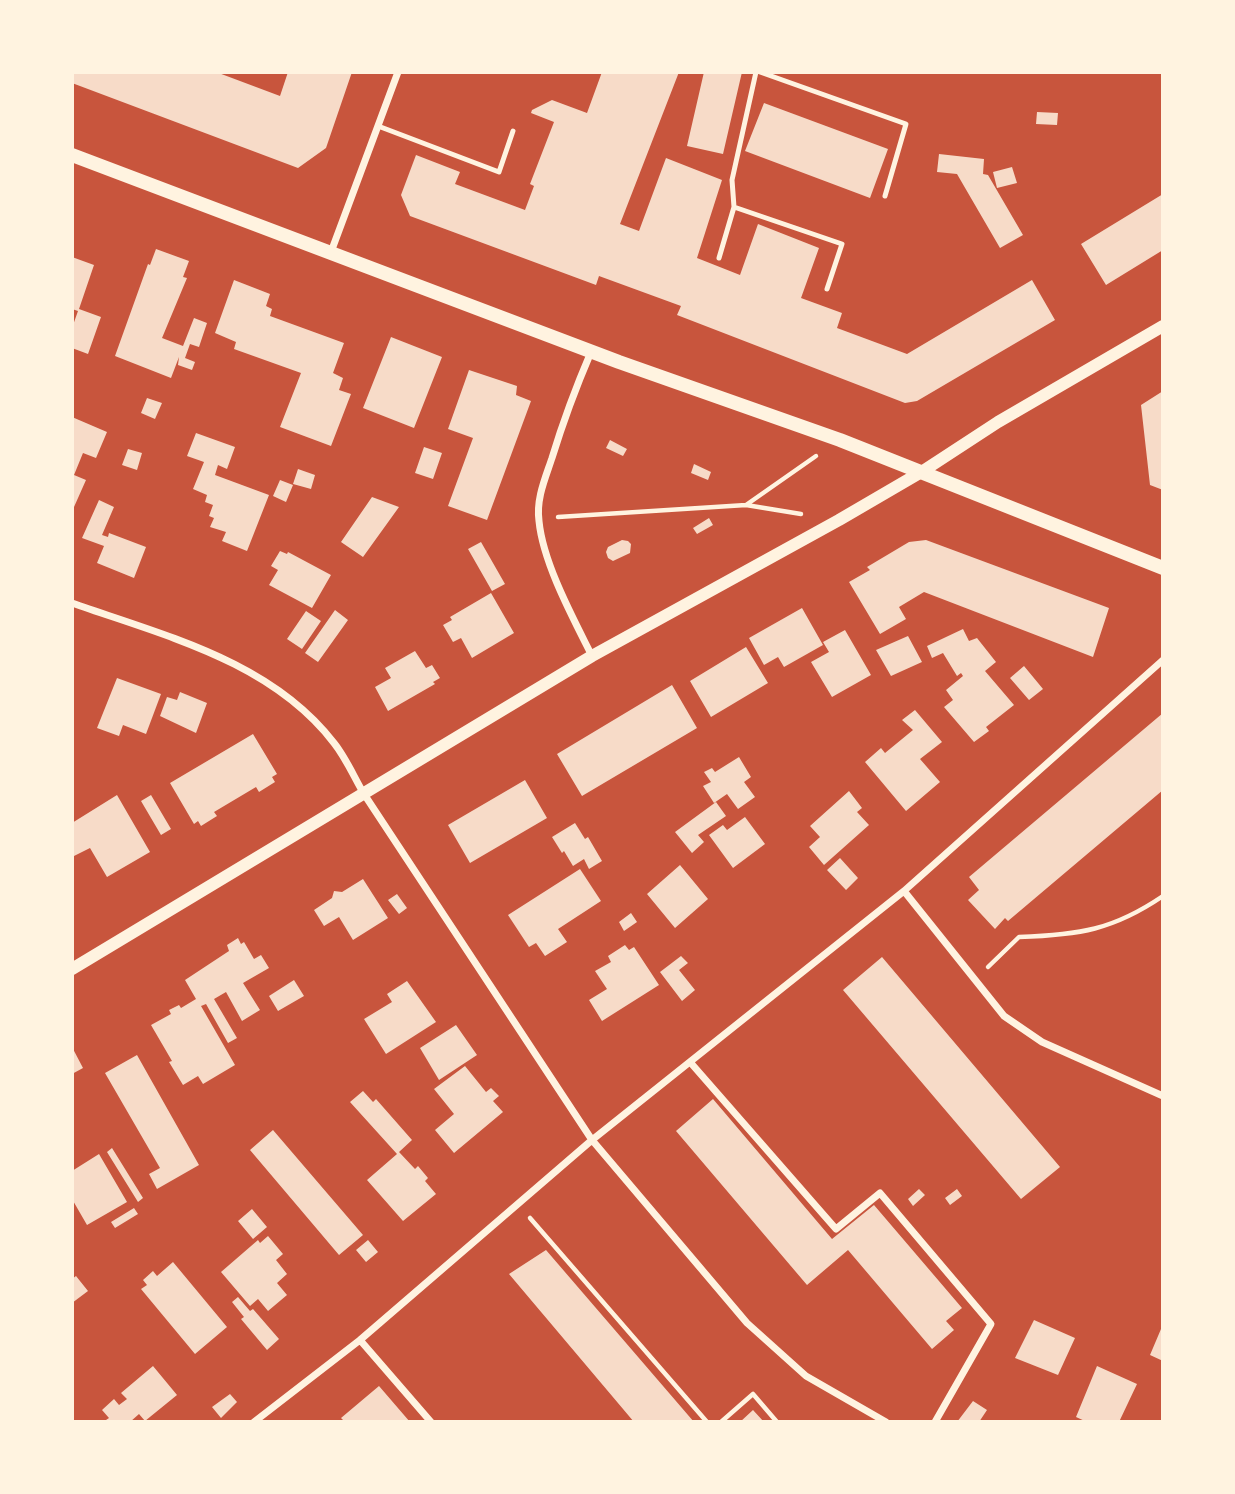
<!DOCTYPE html>
<style>
body{margin:0}
#map{position:relative;width:1235px;height:1494px;overflow:hidden;background:#c8553d;font-family:"Times New Roman",serif}
canvas{display:block}
.frame{position:absolute;inset:0;border:74px solid #fff3e0;pointer-events:none}
</style>
<div id="map">
<canvas width="1235" height="1494"></canvas>
<div class="frame"></div>
</div>
<script>
const ctx = document.querySelector('canvas').getContext('2d');
ctx.lineJoin = 'round';
function fill(path, color) {
  ctx.fillStyle = color;
  ctx.fill(path, 'evenodd');
}
function strokePath(path, color, width, dash) {
  ctx.strokeStyle = color;
  ctx.lineWidth = width;
  ctx.lineCap = dash ? 'butt' : 'round';
  ctx.setLineDash(dash || []);
  ctx.stroke(path);
}
const building = new Path2D(`
 M72,72H216L280,96L288,72H352L326,148L298,168L72,83Z
 M602,72H679L620,224L639,231L666,158L722,180L697,258L740,275L758,224L819,248L801,298L842,313L837,328L907,354L1032,280L1055,320L917,401L905,403L677,315L681,306L599,276L596,285L410,216L401,195L416,155L460,172L455,184L525,210L534,186L530,184L554,122L531,113L532,110L552,100L587,113Z
 M704,72L734,74V72H742L723,154L687,146Z
 M764,103L888,149L870,198L745,151Z
 M1037,112L1058,113L1057,125L1036,124Z
 M939,154L984,159L983,174L988,175L1023,235L1000,248L957,174L937,172Z
 M1012,167L1017,183L997,188L993,172Z
 M1163,194V250L1106,285L1081,244Z
 M156,249L189,261L183,277L187,278L162,338L183,346L194,318L207,323L199,347L190,344L185,358L195,362L192,370L178,365L179,357L171,378L115,356L148,264L150,265Z
 M72,257L94,265L79,309L101,317L88,354L72,348V328L78,311L72,309Z
 M234,280L270,294L266,306L272,309L270,316L344,343L333,373L343,378L339,390L351,394L331,446L280,427L301,373L234,349L236,342L215,333Z
 M391,337L442,357L414,428L363,408Z
 M469,370L517,386L516,395L531,401L487,520L448,506L473,438L448,429Z
 M1163,391V490L1150,485L1141,405Z
 M147,398L162,403L155,419L141,413Z
 M72,417L107,432L96,458L83,453L74,475L86,480L74,507L72,506Z
 M196,433L235,447L227,469L218,465L215,475L269,495L247,551L222,541L226,532L210,527L214,518L209,516L213,505L205,502L207,495L193,489L204,462L187,456Z
 M610,440L627,449L623,456L606,448Z
 M424,447L442,453L433,479L415,473Z
 M128,449L142,453L137,470L122,465Z
 M694,464L711,472L708,480L691,473Z
 M298,469L315,475L311,489L293,484Z
 M280,480L293,485L286,502L273,496Z
 M372,497L399,507L363,557L341,542Z
 M99,500L114,507L102,535L108,537L109,533L146,547L134,578L97,563L104,546L82,538Z
 M709,518L713,525L697,534L693,528Z
 M622,540L628,541L631,544L630,553L613,561L608,558L606,552L608,547Z
 M926,540L1109,608L1093,657L924,592L899,607L906,619L880,634L849,582L870,570L867,567L909,542Z
 M481,542L505,584L492,591L468,549Z
 M280,551L287,554L288,552L331,575L312,608L269,585L278,570L271,566Z
 M491,593L514,633L472,658L461,638L453,642L443,625L452,620L450,617Z
 M802,608L823,645L784,667L778,657L764,665L749,638Z
 M335,610L348,620L318,662L305,653Z
 M306,611L321,621L302,649L287,639Z
 M963,629L969,641L977,638L996,662L985,671L1014,705L986,727L989,731L974,742L944,707L953,700L946,690L963,676L961,673L957,676L943,653L932,658L927,646Z
 M845,630L871,675L832,697L811,662L829,652L823,642Z
 M908,636L922,662L891,676L876,650Z
 M746,647L768,683L711,717L690,681Z
 M415,651L426,668L432,665L440,678L433,682L435,684L388,711L375,687L391,678L385,668Z
 M1024,666L1043,689L1029,700L1010,678Z
 M117,678L161,694L146,734L123,725L119,736L97,728Z
 M672,685L697,728L582,796L557,754Z
 M180,692L207,703L196,733L160,716L167,697L177,700Z
 M915,710L942,742L920,759L940,782L906,811L865,762L881,748L885,753L913,730L902,720Z
 M1163,713V790L1008,921L1005,918L995,929L968,900L979,890L969,877Z
 M253,734L277,774L272,777L275,782L259,792L256,787L214,812L217,816L201,826L198,821L194,824L170,783Z
 M739,757L751,777L744,782L755,797L738,809L727,794L714,803L703,786L711,782L704,772L712,768L715,772Z
 M525,780L547,818L470,863L448,825Z
 M849,791L862,808L857,812L869,825L824,865L809,847L820,837L810,826Z
 M117,795L150,852L107,877L90,848L72,857V823Z
 M151,795L171,829L161,835L141,801Z
 M716,802L726,816L698,835L704,842L692,853L675,832Z
 M745,817L765,844L733,868L709,835L723,825L727,830Z
 M575,823L585,839L588,837L602,861L589,869L584,859L573,866L564,851L562,853L552,837Z
 M840,858L858,878L846,890L827,870Z
 M680,865L708,899L675,928L647,894Z
 M580,869L601,901L558,929L567,942L545,956L536,943L529,947L508,915Z
 M363,879L388,918L353,940L339,917L324,926L314,910L332,898L334,891L342,892Z
 M397,894L407,908L399,914L388,900Z
 M631,913L637,922L624,931L619,922Z
 M238,938L241,944L244,942L254,959L261,955L269,968L243,983L260,1010L242,1021L226,992L214,999L237,1038L228,1043L206,1004L201,1006L235,1065L203,1084L198,1076L183,1085L169,1062L172,1061L151,1025L171,1014L169,1010L179,1005L181,1008L196,999L185,980L229,951L227,945Z
 M625,945L629,950L634,947L659,985L602,1021L589,1000L607,989L595,971L611,962L608,956Z
 M681,956L688,963L679,970L695,990L682,1001L660,972Z
 M882,957L1060,1167L1021,1199L843,990Z
 M294,980L304,996L278,1011L269,996Z
 M407,981L436,1022L386,1054L364,1019L392,1002L387,994Z
 M456,1025L477,1055L439,1080L420,1048Z
 M72,1047L83,1068L72,1074Z
 M137,1055L199,1165L157,1189L149,1174L160,1168L105,1073Z
 M465,1066L486,1092L491,1088L499,1096L493,1101L503,1112L454,1153L435,1130L454,1114L434,1089Z
 M363,1091L373,1102L376,1099L412,1140L399,1152L415,1169L418,1166L428,1178L425,1181L436,1194L403,1221L367,1180L397,1154L350,1102Z
 M713,1099L832,1239L874,1205L962,1308L946,1321L954,1330L932,1349L848,1250L807,1285L676,1131Z
 M273,1130L363,1235L339,1255L250,1150Z
 M112,1148L143,1198L138,1202L107,1152Z
 M99,1154L127,1202L87,1225L72,1199V1171Z
 M919,1189L925,1195L913,1206L908,1199Z
 M957,1189L962,1196L950,1205L945,1198Z
 M134,1208L138,1214L115,1228L111,1222Z
 M252,1209L267,1227L253,1239L238,1221Z
 M268,1236L283,1254L276,1260L287,1274L277,1283L287,1295L268,1311L258,1299L250,1306L221,1272L258,1240L260,1243Z
 M368,1240L378,1252L366,1262L356,1250Z
 M546,1250L694,1422H634L509,1274Z
 M173,1262L227,1327L195,1354L141,1289L147,1285L143,1280L153,1271L157,1276Z
 M76,1276L88,1291L72,1303V1279Z
 M238,1297L250,1311L253,1309L279,1339L267,1350L241,1319L244,1317L232,1302Z
 M1034,1320L1075,1338L1058,1375L1015,1358Z
 M1161,1329L1163,1330V1361L1150,1355Z
 M153,1366L177,1395L145,1421L139,1414L130,1422H103L109,1418L102,1410L114,1399L119,1405L127,1399L121,1393Z
 M1097,1366L1137,1384L1119,1422H1087L1076,1417Z
 M379,1386L410,1422H345L341,1418Z
 M230,1394L237,1402L221,1418L212,1407Z
 M973,1401L987,1410L979,1422H957Z
 M753,1410L764,1422H740Z`);
const path = new Path2D(`
 M801,514L746,505L816,456
 M558,517L746,505
 M988,967L1019,937C1079,935 1113,930 1163,896
 M530,1218L707,1422
 M721,1422L753,1394L777,1422`);
const service = new Path2D(`
 M760,72L906,124L885,196
 M378,126L499,172L513,131
 M734,207L842,244L827,289
 M719,258L734,207L732,180L756,72`);
const minor = new Path2D(`
 M331,252L398,72
 M591,352C576,387 563,422 552,458C545,479 536,499 539,521C543,563 573,618 592,656
 M72,603C165,636 271,661 334,743C346,758 354,777 364,794L592,1140L747,1323L806,1376L886,1422
 M904,891L1004,1016L1042,1042L1163,1096
 M690,1062L836,1229L880,1193L991,1324L935,1422
 M360,1340L431,1422
 M254,1422L360,1340L592,1140L904,891L1163,660`);
const tertiary = new Path2D(`
 M72,969L592,656L839,520L923,471L998,422L1163,326`);
const secondary = new Path2D(`
 M72,155L619,362L840,440L1163,568`);
fill(building, '#f7dbc8');
strokePath(path, '#fff3e0', 4.5);
strokePath(service, '#fff3e0', 5);
strokePath(minor, '#fff3e0', 7);
strokePath(tertiary, '#fff3e0', 12);
strokePath(secondary, '#fff3e0', 14);
</script>
